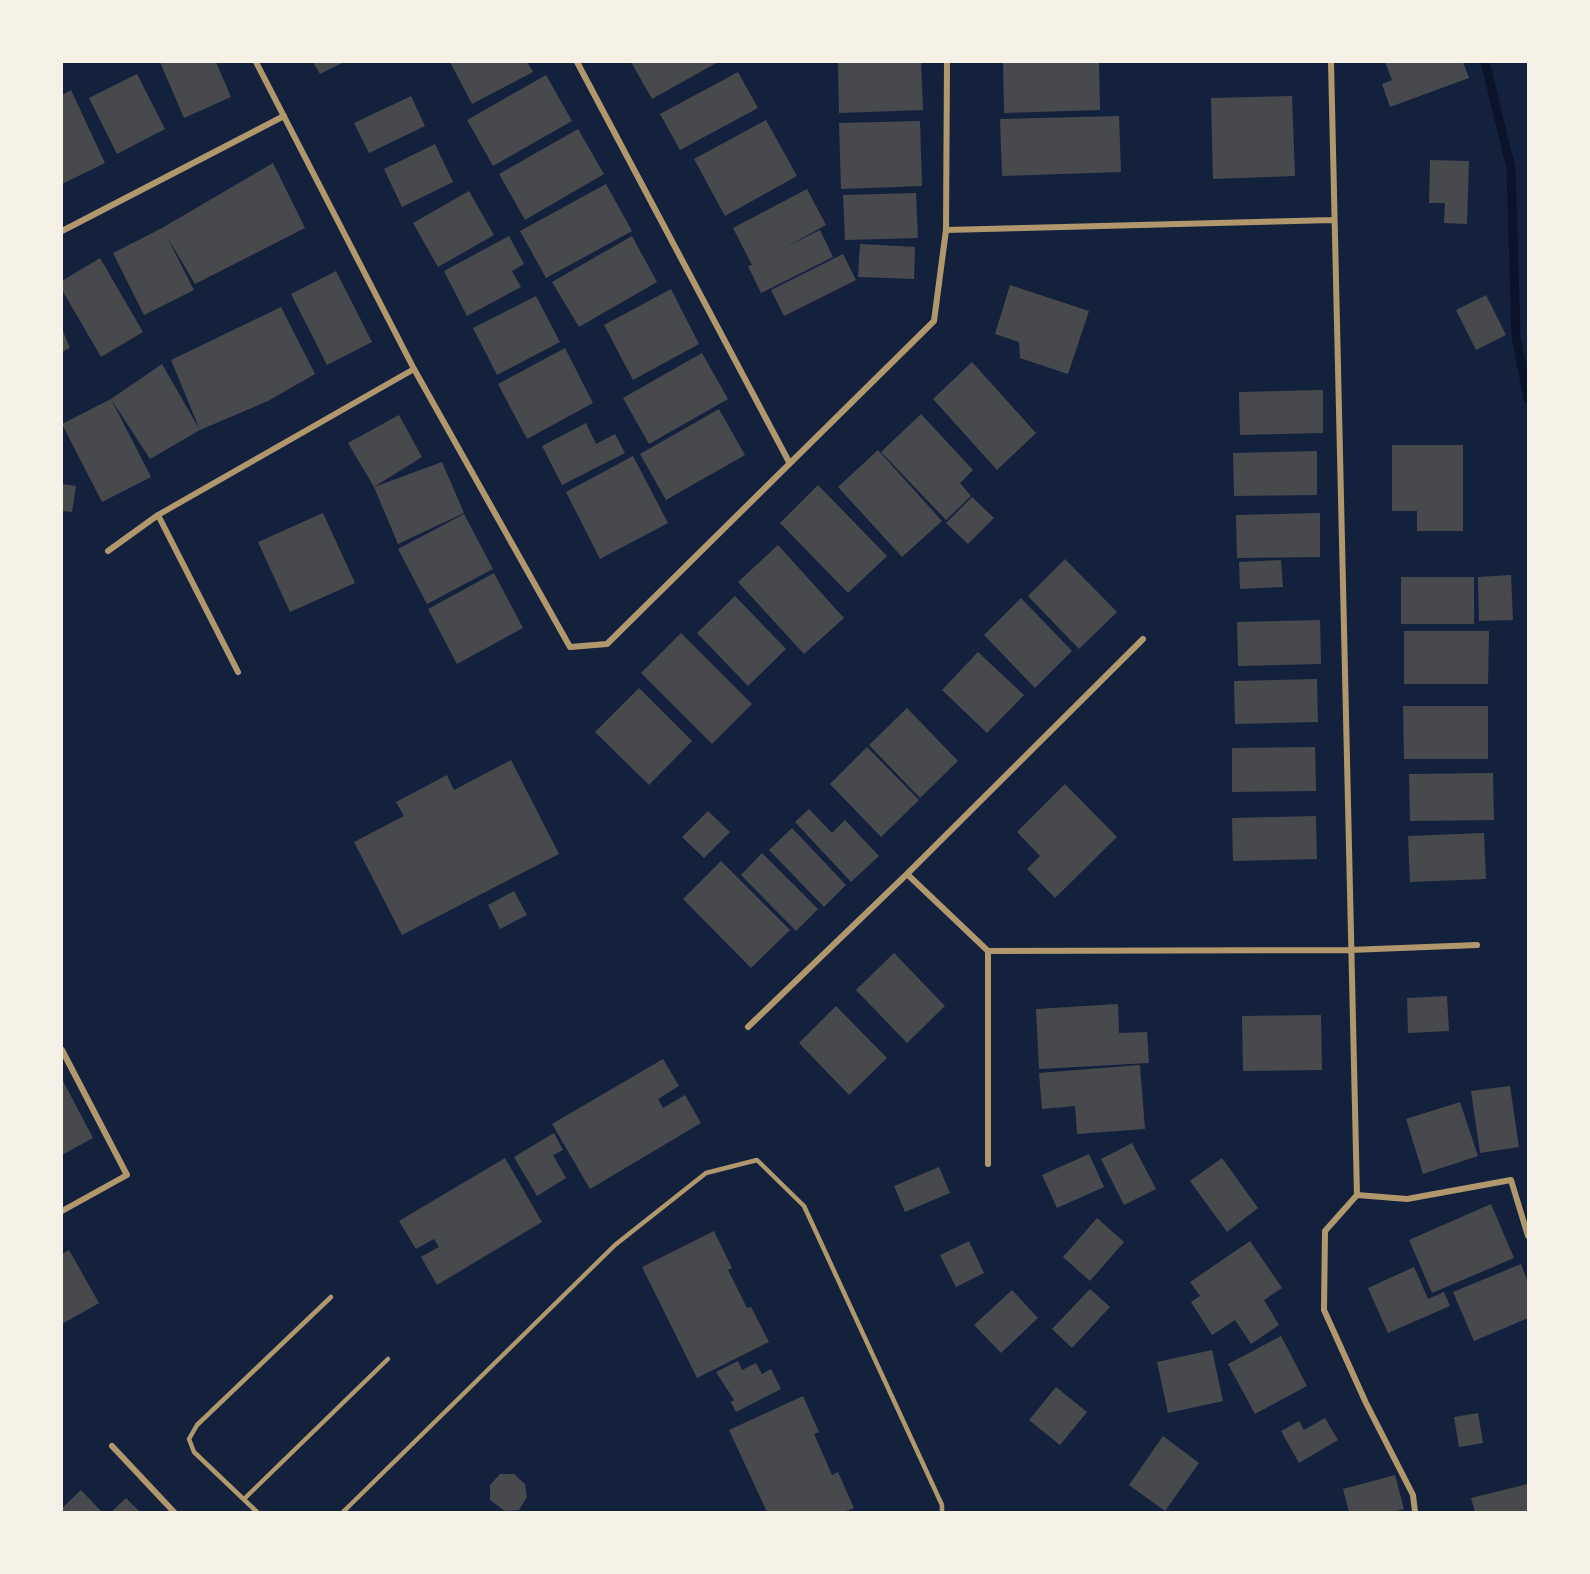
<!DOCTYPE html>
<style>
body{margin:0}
#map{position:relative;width:1590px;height:1574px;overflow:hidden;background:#14213d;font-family:"Fira Sans Condensed",sans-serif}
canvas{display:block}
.frame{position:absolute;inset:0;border:63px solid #f6f1e7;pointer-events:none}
</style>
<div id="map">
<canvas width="1590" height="1574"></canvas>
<div class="frame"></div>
</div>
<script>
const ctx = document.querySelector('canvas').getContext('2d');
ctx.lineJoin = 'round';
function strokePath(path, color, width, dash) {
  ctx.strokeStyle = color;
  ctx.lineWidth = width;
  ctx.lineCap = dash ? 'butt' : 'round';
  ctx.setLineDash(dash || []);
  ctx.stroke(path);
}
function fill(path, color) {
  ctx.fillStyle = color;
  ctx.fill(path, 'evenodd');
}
const stream = new Path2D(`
 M1485,62L1511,168L1516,336L1528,399`);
const building = new Path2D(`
 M160,62H216L231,97L184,118Z
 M313,62H344L320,74Z
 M450,62H527L533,72L472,104Z
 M631,62H718L652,99Z
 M838,62H921L923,110L839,113Z
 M1003,62H1099L1100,110L1004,113Z
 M1385,62H1463L1469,78L1390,107L1382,84L1392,80Z
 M738,72L758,108L680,150L660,114Z
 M137,74L165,129L117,154L89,98Z
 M546,75L572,121L493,166L467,120Z
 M71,90L105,163L62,184V95Z
 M411,96L425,126L369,153L354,123Z
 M1292,96L1295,176L1213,179L1211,98Z
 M1119,116L1121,172L1002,176L1000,119Z
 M766,120L797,176L725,216L694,159Z
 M920,121L922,186L841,189L839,123Z
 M578,129L604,174L525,220L499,174Z
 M435,144L453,182L402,207L384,169Z
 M1430,160L1469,161L1467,224L1444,223L1445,203H1429Z
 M273,163L305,228L195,284L166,235L194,290L144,315L113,253L162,228Z
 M606,184L632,231L546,278L520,231Z
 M807,189L826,225L784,248L820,230L833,257L761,293L748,266L752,265L733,228Z
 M469,191L494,235L438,267L413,223Z
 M916,193L918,238L845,240L843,195Z
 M509,236L524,264L512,271L521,287L467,316L444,271Z
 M632,236L657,282L579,327L552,282Z
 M860,244L915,247L914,279L858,277Z
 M843,254L856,280L784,316L771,290Z
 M100,258L143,332L101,357L62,290V281Z
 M336,271L372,342L327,365L291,294Z
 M1010,285L1089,311L1068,374L1020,358L1019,342L995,334Z
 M671,289L699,344L633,380L604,325Z
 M1486,295L1506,335L1476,350L1456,310Z
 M536,296L560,342L497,375L473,328Z
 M281,307L315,374L268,401L200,430L171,360Z
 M62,329L70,348L62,352Z
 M565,348L593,403L527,439L498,384Z
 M702,353L728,399L649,444L623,398Z
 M972,362L1036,433L997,470L933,399Z
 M162,364L200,430L150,459L111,399Z
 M1323,390V433L1240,435L1239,392Z
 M111,399L151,477L102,502L62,424Z
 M719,409L745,455L666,500L640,454Z
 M921,414L973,470L960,483L971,496L946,520L881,452Z
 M399,415L422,457L374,487L348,443Z
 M586,423L596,444L615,434L625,453L562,485L542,446Z
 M1392,445H1463V531H1417V511H1392Z
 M878,450L942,521L902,557L838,487Z
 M1317,451V495L1234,496L1233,453Z
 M633,456L668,523L600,559L566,492Z
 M442,462L464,513L398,544L374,487Z
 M62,484L76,486L72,512L62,511Z
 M818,485L887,556L848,593L780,523Z
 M972,497L994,518L968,544L946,523Z
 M323,513L355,583L290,612L258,542Z
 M1320,513V557L1237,558L1236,515Z
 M464,514L493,569L427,604L398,549Z
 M778,545L844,618L804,654L738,582Z
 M1065,559L1117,612L1079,649L1028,596Z
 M1281,560L1283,587L1240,589L1239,562Z
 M494,573L523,628L457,664L428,609Z
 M1511,575L1513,620L1479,621L1478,577Z
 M1401,577H1474V624H1401Z
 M735,596L786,649L748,686L697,633Z
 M1021,598L1072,651L1035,688L984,635Z
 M1320,620L1321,664L1238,666L1237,622Z
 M1404,631H1489L1488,684H1404Z
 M681,633L752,704L712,744L641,673Z
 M978,652L1024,695L987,733L942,690Z
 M1317,679L1318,722L1235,724L1234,681Z
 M639,688L692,741L649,785L595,732Z
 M1403,706H1488V759H1404Z
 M907,708L958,761L920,798L869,745Z
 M867,747L919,800L881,837L830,784Z
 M1315,747L1316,791L1232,792V748Z
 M511,760L559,854L402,935L354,842L404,816L396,802L447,775L454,790Z
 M1493,773L1494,820L1410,821L1409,774Z
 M1065,784L1117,837L1055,898L1027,869L1040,856L1017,832Z
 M809,809L832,833L845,820L879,856L851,882L795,822Z
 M708,811L730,832L704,858L682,837Z
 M1316,816L1317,859L1233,861L1232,818Z
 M792,828L846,885L824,907L769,850Z
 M1484,833L1486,879L1410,882L1408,836Z
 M762,853L818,909L796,931L741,875Z
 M721,861L790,930L751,968L683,899Z
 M514,891L527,915L500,929L488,905Z
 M894,953L945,1006L907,1043L856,990Z
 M1447,996L1449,1031L1408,1033L1407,998Z
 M1118,1004L1119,1033L1147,1032L1149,1063L1039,1069L1036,1009Z
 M836,1006L887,1058L849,1095L799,1043Z
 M1321,1015L1322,1070L1243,1071L1242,1016Z
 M663,1059L679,1086L658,1099L663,1108L685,1095L701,1123L590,1189L552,1124Z
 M1140,1065L1145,1129L1077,1134L1075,1106L1042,1109L1039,1073Z
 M62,1079L93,1138L62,1155Z
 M1510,1086L1519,1147L1480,1153L1471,1091Z
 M1460,1102L1478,1156L1423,1174L1406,1119Z
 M554,1133L563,1150L553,1155L566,1178L537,1196L514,1157Z
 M1132,1143L1156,1189L1124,1205L1101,1159Z
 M1089,1154L1104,1187L1057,1208L1042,1175Z
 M505,1158L542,1222L437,1285L421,1257L439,1247L434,1239L416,1249L399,1221Z
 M1222,1158L1258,1208L1227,1232L1190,1181Z
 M939,1167L950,1193L905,1212L894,1186Z
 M1491,1204L1514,1258L1432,1293L1409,1240Z
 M1097,1218L1124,1242L1090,1281L1063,1257Z
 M714,1231L732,1268L728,1270L747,1308L751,1307L769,1342L697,1378L642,1267Z
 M969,1241L984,1273L956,1287L940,1255Z
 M1250,1241L1282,1288L1264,1300L1279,1325L1251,1344L1235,1320L1212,1335L1191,1302L1200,1296L1190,1282Z
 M69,1250L99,1303L62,1324V1254Z
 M1521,1264L1528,1283V1318L1474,1341L1453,1292Z
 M1414,1267L1428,1299L1444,1292L1450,1306L1388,1333L1368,1288Z
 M1090,1289L1110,1307L1072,1348L1052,1329Z
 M1012,1290L1038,1318L1001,1353L974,1325Z
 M1281,1336L1307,1386L1255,1414L1228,1364Z
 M1212,1350L1223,1401L1168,1413L1157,1362Z
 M738,1361L742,1370L756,1363L762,1374L771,1369L781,1389L736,1412L731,1402L734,1400L716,1372Z
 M1056,1387L1087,1412L1060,1445L1029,1420Z
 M803,1396L819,1432L814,1434L832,1475L838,1472L854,1508L843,1512H767L729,1430Z
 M1478,1413L1483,1443L1459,1447L1454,1417Z
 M1325,1418L1338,1440L1299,1463L1281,1431L1299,1421L1304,1430Z
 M1163,1436L1199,1463L1165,1511L1129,1485Z
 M500,1474H514L525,1484L527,1497L519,1510L505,1511L490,1500V1485Z
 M1395,1475L1404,1509L1392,1512H1349L1343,1489Z
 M1528,1484V1512H1475L1471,1498Z
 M81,1490L102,1512H62V1508Z
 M126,1498L140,1512H111Z`);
const service = new Path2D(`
 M244,1499L388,1359
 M257,1512L194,1452L189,1439L197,1425L331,1297
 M343,1512L615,1245L706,1173L757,1160L804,1206L942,1505V1512`);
const minor = new Path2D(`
 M256,62L414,369L570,647L607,644L934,321L946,230L947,62
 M577,62L789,462
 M1331,62L1357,1195
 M946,230L1333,220
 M62,231L284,116
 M158,515L238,672
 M108,551L158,515L414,369
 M907,874L988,951L1350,950L1477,945
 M988,951V1164
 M748,1027L907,874L1143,639
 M62,1050L127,1175L62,1211
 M1357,1195L1325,1231L1324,1310L1366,1403L1413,1495L1415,1512
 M1357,1195L1407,1199L1511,1180L1528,1236
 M112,1446L174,1512`);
strokePath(stream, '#0b132b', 9);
fill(building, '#48494c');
strokePath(service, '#b1986c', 4.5);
strokePath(minor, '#b1986c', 6);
</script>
